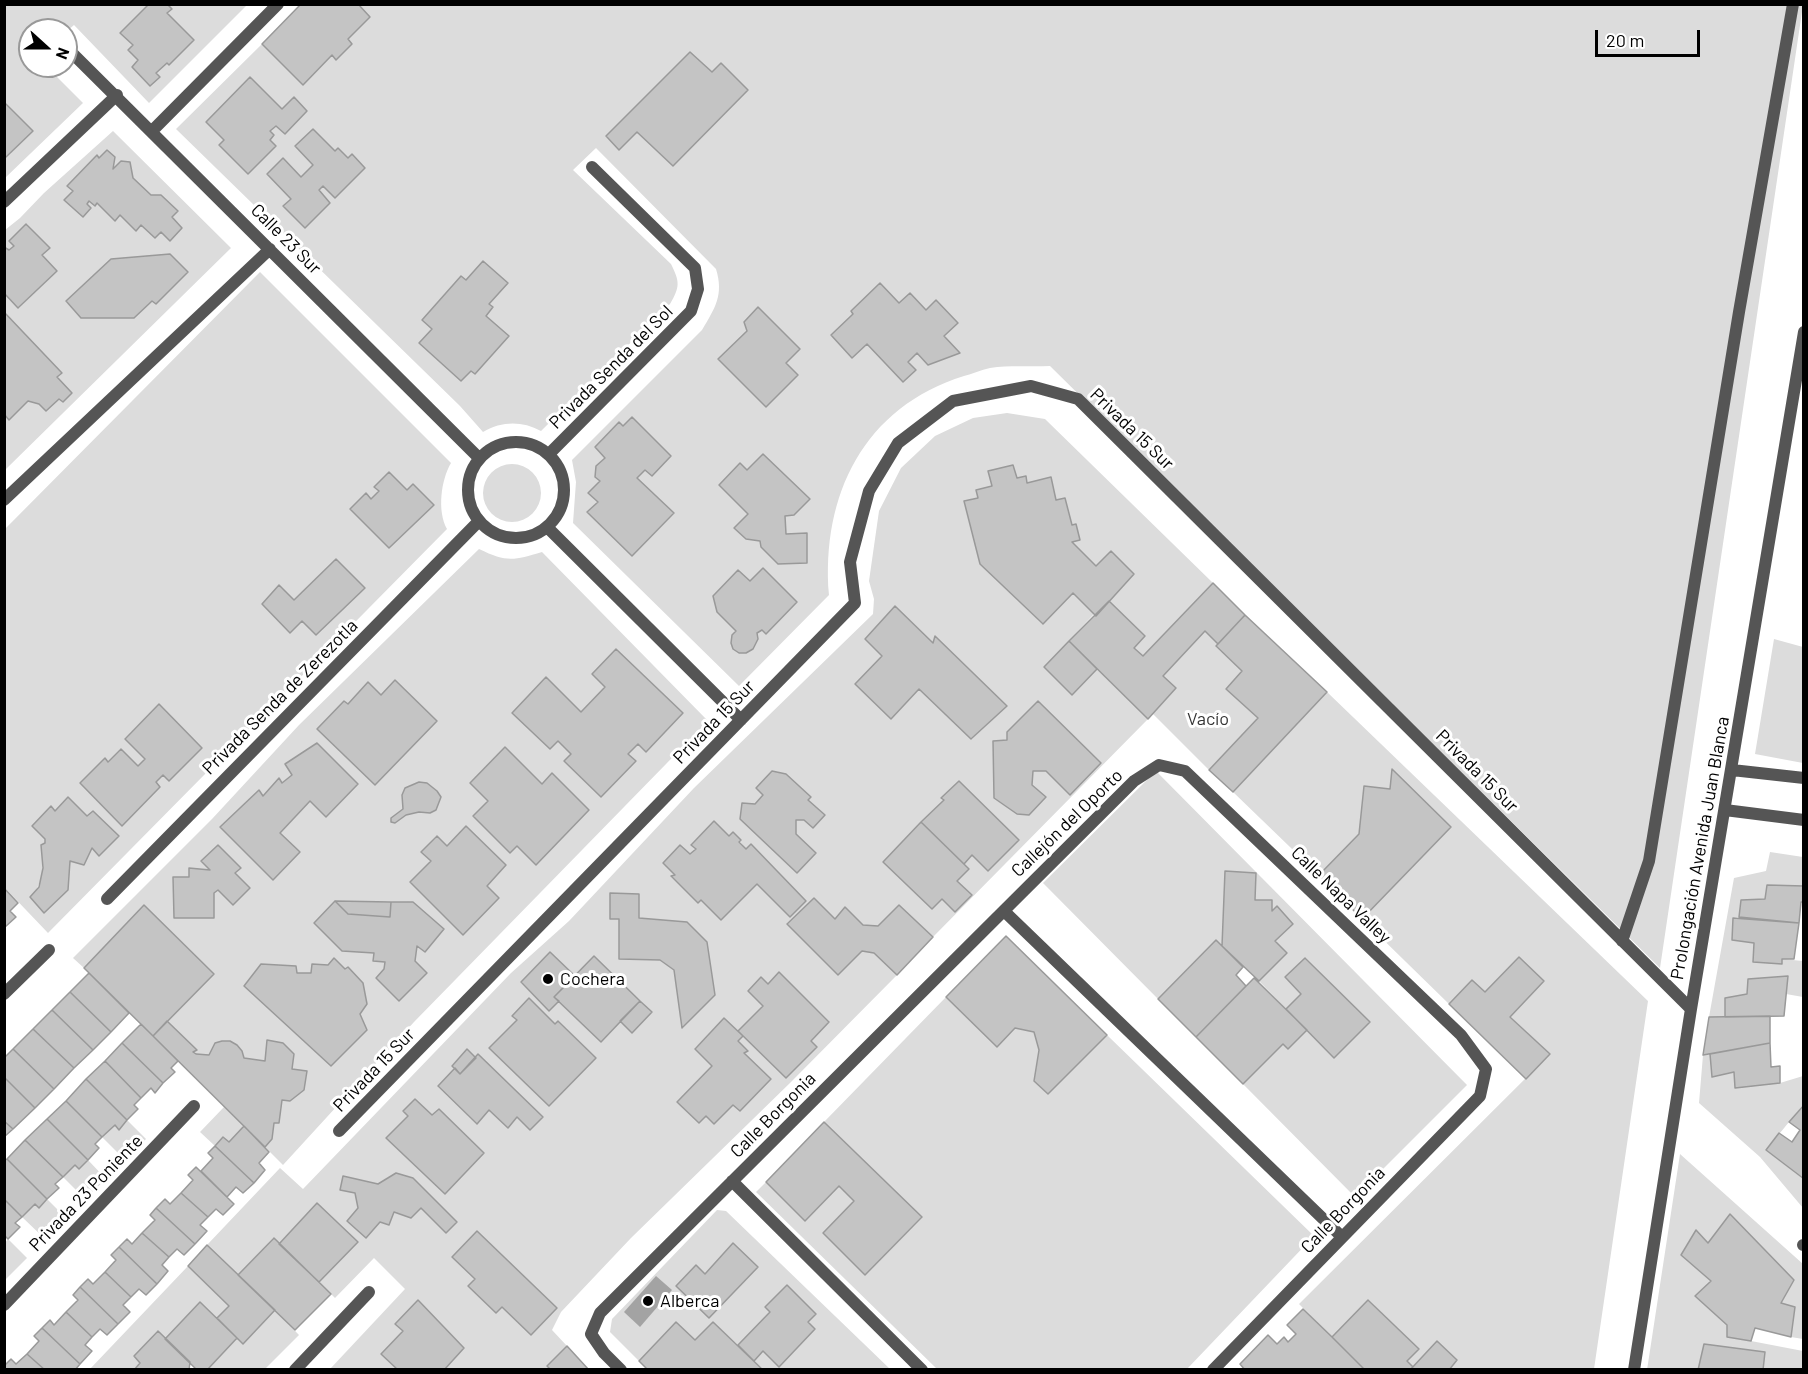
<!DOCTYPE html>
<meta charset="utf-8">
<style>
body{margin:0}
#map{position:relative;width:1808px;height:1374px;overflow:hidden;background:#fff;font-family:Barlow,sans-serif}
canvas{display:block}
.frame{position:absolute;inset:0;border:6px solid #000;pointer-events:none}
.north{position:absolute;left:18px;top:18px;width:60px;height:60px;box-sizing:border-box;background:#fff;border:2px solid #999;border-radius:50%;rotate:111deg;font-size:16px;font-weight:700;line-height:24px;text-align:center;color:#000}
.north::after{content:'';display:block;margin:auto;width:21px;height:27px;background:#000;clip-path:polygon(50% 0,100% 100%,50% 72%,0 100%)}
.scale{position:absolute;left:1595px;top:30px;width:105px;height:27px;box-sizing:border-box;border:3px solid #000;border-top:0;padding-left:8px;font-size:18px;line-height:21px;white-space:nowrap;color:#000;-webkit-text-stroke:4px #fff;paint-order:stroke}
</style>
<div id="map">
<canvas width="1808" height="1374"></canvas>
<div class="frame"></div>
<div class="north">N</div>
<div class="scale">20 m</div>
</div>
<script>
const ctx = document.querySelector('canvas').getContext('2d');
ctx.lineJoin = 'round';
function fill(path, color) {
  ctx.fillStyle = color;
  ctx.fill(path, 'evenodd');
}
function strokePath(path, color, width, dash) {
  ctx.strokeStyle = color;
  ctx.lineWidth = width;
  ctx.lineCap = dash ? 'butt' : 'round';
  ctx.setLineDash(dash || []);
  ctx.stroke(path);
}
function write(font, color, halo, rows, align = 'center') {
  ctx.font = font + ' Barlow,sans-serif';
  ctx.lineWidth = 6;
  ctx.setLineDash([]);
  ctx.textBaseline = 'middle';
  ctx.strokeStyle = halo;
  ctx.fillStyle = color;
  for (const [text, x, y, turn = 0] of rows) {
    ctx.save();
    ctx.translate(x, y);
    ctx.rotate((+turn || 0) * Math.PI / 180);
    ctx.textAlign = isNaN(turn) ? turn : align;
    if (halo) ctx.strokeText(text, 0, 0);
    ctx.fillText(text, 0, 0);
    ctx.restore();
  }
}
const green = new Path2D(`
 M5,5H149L120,33L133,45L128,50L138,60L132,67L150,86L156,73L167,63L169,65L194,40L167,13L172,9L167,5H247L149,103L74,25L66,32V30H30V66H46L83,103L5,178V159L33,131L5,102Z
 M358,5H1803L1660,968L1050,366C1030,367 1009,365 990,368C981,370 972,374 964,376C864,407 821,495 829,595L739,686L573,523L576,482L572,460L702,330C715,308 724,295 716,269L596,148L573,170L671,264C680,282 680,287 670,304L541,431C522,421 502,421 483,432L460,406L176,129L262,44L303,85L332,55L336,59L352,44L348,39L370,17ZM690,52L712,72L721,63L748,90L673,166L637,132L619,149L606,137ZM632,418L671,456L652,476L645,470L637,478L674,514L632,556L588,513L598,502L589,493L600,481L596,466L605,458L595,447L618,423L623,426ZM763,568L797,602L766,634L762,630L757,633C759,648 747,657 733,649C731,642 731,637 736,631L717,612L713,596L738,570L750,581Z
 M113,131L231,248L5,470V293L19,308L57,271L42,255L49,248L27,224L9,241L14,246L9,250L5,247V230L20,218L44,193ZM170,254L188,272L156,304L152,301L133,318H81L66,302L111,259Z
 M260,272L451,463C441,480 437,511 447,529L48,933L5,888L4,530ZM389,472L407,490L413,484L433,505L389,548L350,509L366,493L371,499L379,491L374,487ZM159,704L202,748L169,781L163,775L156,782L160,787L122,826L80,783L105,759L108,761L120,749L138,766L145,759L125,738ZM68,798L87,816L93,811L118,836L92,848L84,865L70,861L68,890L44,913L31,897C45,880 43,866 41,845L45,843V839L32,826L51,807L55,811Z
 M1007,413L1045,419L1213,583L1143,656L1134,648L1145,636L1109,601L1134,574L1111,551L1096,566L1072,542L1080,540L1076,524L1072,525L1056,500L1051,477L1027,483L1025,476L1017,478L1013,465L988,471L992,486L976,490L978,498L965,501L980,564L1042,624L1073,593L1094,614L1044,667L1072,695L1097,669L1148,719L933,937L899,905L878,926L863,925L845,908L835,919L814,898L787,923L838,975L862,951L874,953L897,975L791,1082L631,1238L561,1312L552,1330L567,1346L548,1365L551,1369H444L464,1348L395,1324L403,1331L398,1369H330L405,1289L374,1258L335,1298L319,1282L358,1242L317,1204L279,1244L273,1238L238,1275L207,1245L280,1168L303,1189L511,973L569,921L694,788L873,614L874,599L869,581L879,511L901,468L935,436L973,418ZM895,606L933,643L935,637L1007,706L972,739L919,689L891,719L882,656L865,639ZM959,781L1019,840L988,871L972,855L964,864L957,881L972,895L955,912L942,899L932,908L883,862L944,800L942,797ZM714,821L729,836L733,832L746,849L751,844L806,901L790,917L757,884L721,920L701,900L698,903L671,877L675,875L663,863L680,845L690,854L696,849L691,844ZM610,894H639V918L687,922L707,942L714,995L683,1028L674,970L660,960L619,959V919H610ZM594,956L652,1012L632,1033L620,1021L559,1001L549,1011L521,983L575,976ZM779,972L829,1021L811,1041L817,1047L786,1078L743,1036L738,1041L748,1050L744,1053L771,1079L740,1111L733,1105L714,1124L706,1116L699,1123L677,1102L712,1066L695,1048L724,1018L738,1031L763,1006L748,991L761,977L768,984ZM529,999L555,1024L559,1021L596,1058L549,1106L490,1049L517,1020L513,1016ZM467,1050L476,1058L517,1117L508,1127L489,1110L476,1124L438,1087L455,1068L452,1065ZM415,1099L432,1115L439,1109L484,1153L445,1194L386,1138L408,1116L403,1111ZM477,1231L531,1335L502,1307L496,1313L469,1286L475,1279L452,1257Z
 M483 493a29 29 0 1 1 58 0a29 29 0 1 1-58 0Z
 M479,549C506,562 513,561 542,552L708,721L414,1022L283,1165L265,1147L272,1139L274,1123H279L282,1100L304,1090L307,1071L292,1069L294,1054L283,1043L267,1040L265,1061L244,1058C240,1043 229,1038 215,1043L209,1055L196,1054L193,1052L196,1050L167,1021L213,973L145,906L84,968L73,958L212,819L299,725ZM317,743L358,784L310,801L280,833L299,852L273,880L220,827L259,791L263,796L279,779L282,783L292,775L285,764ZM505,747L542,784L553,774L589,810L536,865L517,846L510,853L474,816L488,801L470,783ZM466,826L487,886L499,898L431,861L421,852L436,836L447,846ZM335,901L412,902L444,929L425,952L417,946L415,961L427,973L376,978L384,969L385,962L373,961L374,953L342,951L314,923Z
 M1205,631L1218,644L1216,647L1242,671L1227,689L1258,718L1209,770L1153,714L1176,688L1163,676Z
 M1774,639L1803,647V763L1755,754Z
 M1327,692L1648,1001L1594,1369H1449L1457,1360L1437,1341L1413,1367L1407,1361L1419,1349L1369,1300L1332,1337L1299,1304L1550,1054L1472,980L1449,1004L1362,919L1451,827L1393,770L1390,789L1364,786L1359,834L1319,875L1233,792Z
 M1156,771L1467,1085L1355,1197L1243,1084L1283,1044L1307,1030L1369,1022L1306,958L1286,977L1301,994L1286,1009L1259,981L1286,953L1275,941L1293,924L1277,907L1272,911V900H1255L1256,873L1225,871L1222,946L1216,941L1158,999L1043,883Z
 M1770,852L1803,857V886H1767L1765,899L1741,900L1739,917L1733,918L1732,940L1754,943V962L1782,964V959L1803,961V997L1786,994L1788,976L1748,979L1747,994L1725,998V1017H1709L1734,878L1766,871Z
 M946,997L1015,1028L1034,1032L1039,1050L1034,1080L1048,1094L1107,1035L1314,1236L1187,1369H937L756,1192L766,1182L805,1221L839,1186L854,1201L823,1233L865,1275L922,1218L824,1122Z
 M1710,1054L1712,1077L1734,1072L1735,1088L1780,1083L1803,1076V1105L1766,1150L1803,1179V1208L1760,1157L1699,1103L1703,1055Z
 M224,1107L244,1126L229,1142L223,1137L215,1146L200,1132Z
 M127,1120L146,1139L125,1160L102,1137L115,1125L119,1129Z
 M1680,1154L1803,1264V1339L1791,1337L1795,1307L1781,1303L1794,1280L1730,1214L1708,1243L1696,1231L1681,1255L1711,1281L1695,1296L1727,1325L1751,1341L1803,1351V1369H1763L1765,1352L1704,1344L1698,1369L1647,1370Z
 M88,1160L106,1179L85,1199L63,1177L75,1165L79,1168Z
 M47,1199L66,1218L45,1239L22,1217L35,1204L39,1208Z
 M717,1210L726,1211L890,1369H763L754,1361L763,1351L779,1367L815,1329L808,1322L816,1314L787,1286L770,1312L738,1345L713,1322L695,1340L639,1361L610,1332L612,1319ZM733,1244L758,1267L709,1318L676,1286L696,1265L705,1274Z
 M8,1239L27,1258L5,1280V1243Z
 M188,1266L229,1306L217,1318L200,1302L165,1339L157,1331L134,1356L140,1363L134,1369L89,1370Z
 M275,1310L299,1335L265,1369L207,1370L237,1338L243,1343Z`);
const water = new Path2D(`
 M656,1276L672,1290L640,1327L624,1312Z`);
const building = new Path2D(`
 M149,4H167L172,9L167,13L194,40L169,65L167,63L156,73L160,77L150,86L132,67L138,60L128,50L133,45L120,33Z
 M301,4H358L370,17L348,39L352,44L336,60L332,55L303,85L262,44Z
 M690,52L712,72L721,63L748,90L673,166L637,132L619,150L606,136Z
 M250,77L282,109L294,97L307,111L285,134L276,126L270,131L274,135L270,140L276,146L248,174L219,145L224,140L206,122Z
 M4,102L33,131L4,159Z
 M313,129L335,151L338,148L348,158L352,154L365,168L335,198L323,186L319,190L330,203L305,228L283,206L291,199L267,174L283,158L301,177L313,165L295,146Z
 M107,150L115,157L113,169L121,161L130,162L133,178L151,195H161L178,211L172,217L182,228L170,241L161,232L155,238L141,225L136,231L120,215L115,221L97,203L95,206L89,201L87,204L91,208L83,217L64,200L73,191L67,186L97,155L99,158Z
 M26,224L50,248L42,255L57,271L18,308L4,293V247L9,250L14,246L9,241Z
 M170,254L188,272L156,304L152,301L134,318H81L66,301L111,259Z
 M483,261L508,283L489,304L493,307L486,316L509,336L475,374L471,371L461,381L419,343L432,329L422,320L461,276L466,280Z
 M880,283L899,303L910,293L926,310L936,300L958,323L944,336L960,353L928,365L917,353L908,362L916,370L903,382L867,344L852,358L831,335L853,314L851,311Z
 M758,307L800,349L786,363L798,375L766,407L718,359L747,331L744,322Z
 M4,312L62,373L57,377L72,393L63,402L59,399L46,411L39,404L28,401L9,420L4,414Z
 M632,417L671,456L652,476L645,470L637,478L674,513L632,556L587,512L598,502L588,493L600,481L595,477L596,466L605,458L595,447L619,422L623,426Z
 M763,454L810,499L794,515L785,516L786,534L807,533V563L778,564L761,547L760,541L746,539L734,528L748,514L719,485L740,463L747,470Z
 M1013,465L1017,478L1026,476L1027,483L1051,477L1056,500L1065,498L1072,525L1076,524L1080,540L1072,542L1096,566L1111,551L1134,574L1096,616L1073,593L1043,624L980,564L964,501L978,498L976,490L992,486L988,471Z
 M389,472L407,490L413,484L434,505L389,548L350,509L366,493L371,499L379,491L374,487Z
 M336,559L365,588L316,635L302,621L290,633L262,604L279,585L294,600Z
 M763,568L797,602L766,634L762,630L757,633L758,639L753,649L746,653H739L733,649L731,643L732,635L736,631L717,612L713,596L738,570L750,581Z
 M1213,583L1245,615L1218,644L1205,631L1163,676L1176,688L1148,719L1069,641L1109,601L1145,636L1134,648L1143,656Z
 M895,606L933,643L935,636L1007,706L971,739L919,689L891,719L855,684L882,656L865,639Z
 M1245,615L1327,692L1233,792L1209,770L1258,718L1226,689L1242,671L1216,646Z
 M1069,641L1097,669L1072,695L1044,667Z
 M616,649L683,713L646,752L638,744L628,754L636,761L601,797L564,761L571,754L558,741L550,749L512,713L546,677L581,712L605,687L592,674Z
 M395,680L437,721L375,785L317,729L344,701L348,704L368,682L381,695Z
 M1038,701L1101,763L1070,795L1046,771H1033L1032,785L1046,797L1029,815L1017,814L994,798L993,741L1007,740V732Z
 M159,704L202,748L169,781L163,775L156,782L160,787L122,826L80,783L105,758L108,762L121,749L138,766L145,759L125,739Z
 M317,743L358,784L326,817L310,801L280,833L300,852L273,880L220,827L259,790L263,796L279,778L282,783L292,775L285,764Z
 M505,747L542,784L552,773L589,810L536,865L517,846L510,853L473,816L488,801L470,783Z
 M1392,769L1451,827L1362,919L1319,875L1359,834L1364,786L1390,789Z
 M772,771L786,774L811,797L808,800L825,815L813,828L804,820H796V834L816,853L797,873L740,819L742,803L755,804L763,795L756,788Z
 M959,781L1019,840L988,871L972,855L964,864L921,822L944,800L941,798Z
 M419,782L427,783L437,791L441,797L436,810L430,813L419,812L406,815L395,823L391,822V818L403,809L402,795L405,788Z
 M68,797L87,816L93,811L119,836L99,856L92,848L84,865L70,861L68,890L44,913L30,897L39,887L43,868L41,845L45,843V839L32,826L51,806L55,811Z
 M714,821L729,836L733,832L741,840L739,842L746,849L751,844L806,901L790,917L757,884L721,920L701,900L698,903L671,876L675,875L663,863L680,845L690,854L696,849L691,845Z
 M921,822L969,869L957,881L972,895L955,912L942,899L932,909L883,862Z
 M466,826L506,865L487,886L499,898L463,935L410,882L431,861L421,852L437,836L447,846Z
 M218,845L241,868L235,873L250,888L233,905L218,890L214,893V918H174L173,877H189V868L210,870L201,861Z
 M1225,871L1256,873L1255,900H1272V911L1277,906L1293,924L1275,941L1287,953L1259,981L1222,946Z
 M1767,885L1804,886V902H1801L1799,923L1739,917L1741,900L1765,899Z
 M4,888L18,903L10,911L16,917L4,928Z
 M610,893L639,894V918L687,922L707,942L715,995L682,1028L674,970L660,960L619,959V919H610Z
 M814,898L835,919L845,907L863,925L878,926L899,905L933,937L897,975L874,953L862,951L838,975L787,924Z
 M335,901L348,914L390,917L391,902H413L444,929L425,952L417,946L415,961L427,973L399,1001L376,978L384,969L385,962L373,961L374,953L342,951L314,923Z
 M335,901L391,902L390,917L348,914Z
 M144,905L214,974L153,1036L84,968Z
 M1733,918L1799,923L1794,959H1782V964L1753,962L1754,943L1732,940Z
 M1006,936L1107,1035L1048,1094L1034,1081L1039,1050L1034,1032L1015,1028L997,1047L946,997Z
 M1216,940L1243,967L1236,975L1246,986L1196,1037L1158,999Z
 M550,952L575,976L554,997L559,1001L549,1011L521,982Z
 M594,956L640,1001L601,1042L554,997Z
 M1519,957L1544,981L1510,1017L1550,1054L1526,1079L1449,1004L1472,980L1485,992Z
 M334,958L345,969L348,967L363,983L367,1004L360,1014L367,1030L331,1066L244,986L261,964L296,966L297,973H311L312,964L328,965Z
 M1305,958L1370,1022L1334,1058L1286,1009L1301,994L1285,977Z
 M779,972L829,1022L811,1041L817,1047L786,1078L738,1031L763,1006L748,991L761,977L768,984Z
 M89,973L129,1013L111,1032L70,992Z
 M1788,976L1784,1016L1725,1017V998L1747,994L1748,979Z
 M1254,978L1307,1030L1288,1049L1283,1044L1243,1084L1196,1037Z
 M70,992L111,1032L93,1050L52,1010Z
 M529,998L555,1024L558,1021L596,1058L549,1106L489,1048L517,1020L512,1016Z
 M640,1001L652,1012L632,1033L620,1021Z
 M52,1010L93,1050L74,1068L33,1029Z
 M1770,1016V1043L1703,1055L1709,1017Z
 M724,1018L743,1036L738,1041L748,1051L744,1053L771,1079L740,1111L733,1105L714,1124L706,1116L699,1123L677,1102L712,1066L695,1049Z
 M167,1021L197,1050L193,1052L196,1054L209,1055L215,1043L222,1041H230L237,1045L242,1051L244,1058L265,1061L267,1040L283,1043L294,1054L292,1069L307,1071L304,1090L290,1101L282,1100L279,1123H274L272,1139L265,1147L153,1036Z
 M141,1024L178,1061L171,1068L175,1072L163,1083L122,1043Z
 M33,1029L74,1068L54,1089L13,1049Z
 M122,1043L163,1083L155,1093L151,1088L141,1098L105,1061Z
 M1770,1043L1771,1067L1780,1066V1083L1735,1088L1734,1072L1712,1077L1710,1054Z
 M13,1049L54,1089L35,1108L4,1077V1058Z
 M467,1049L476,1058L460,1074L452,1066Z
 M478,1054L543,1117L530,1130L517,1117L508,1128L489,1110L477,1124L438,1086L455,1068L460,1074Z
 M105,1061L141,1098L134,1105L138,1109L127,1120L86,1079Z
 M4,1077L35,1108L13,1129L4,1121Z
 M86,1079L127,1120L119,1130L115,1125L102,1137L66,1101Z
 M415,1099L432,1115L439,1109L484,1153L445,1194L386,1138L408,1116L403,1111Z
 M66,1101L102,1137L95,1144L99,1148L88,1160L47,1119Z
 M1804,1105V1179L1766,1150L1779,1133L1792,1142L1800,1130L1789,1122Z
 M47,1119L88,1160L79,1169L75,1165L63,1177L25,1140Z
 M4,1121L13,1129L4,1137Z
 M824,1122L922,1217L865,1275L823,1233L854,1201L839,1186L805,1221L766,1182Z
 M244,1126L269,1152L259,1163L265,1170L254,1183L215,1146L223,1137L229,1142Z
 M25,1140L63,1177L55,1184L59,1188L47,1199L7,1159Z
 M215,1146L254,1183L243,1193L236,1187L227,1197L201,1171L213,1158L208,1153Z
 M7,1159L47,1199L39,1208L35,1204L22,1217L4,1199V1161Z
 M196,1167L234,1204L223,1215L216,1209L208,1217L181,1193L193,1180L188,1175Z
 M396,1173L413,1178L457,1222L446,1233L421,1208L411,1218L394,1212L389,1225L380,1222L366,1238L347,1221L358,1208L355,1193L340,1190L343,1176L378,1184Z
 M181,1193L208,1217L200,1225L207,1231L195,1244L156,1208L165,1199L170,1204Z
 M4,1199L22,1217L15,1223L20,1227L8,1239L4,1235Z
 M317,1203L358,1242L319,1282L279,1244Z
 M156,1208L195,1244L184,1255L177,1249L169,1257L142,1233L155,1220L150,1215Z
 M1730,1214L1794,1280L1781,1303L1795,1307L1791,1337L1755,1328L1751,1341L1727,1337V1325L1695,1296L1711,1281L1681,1255L1696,1230L1708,1243Z
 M477,1231L557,1308L531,1335L502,1307L496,1313L468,1286L475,1279L452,1257Z
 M142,1233L169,1257L162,1265L168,1271L157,1284L119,1247L127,1239L132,1244Z
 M274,1238L331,1294L295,1330L238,1275Z
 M733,1243L758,1267L709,1318L676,1286L696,1265L705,1274Z
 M207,1245L275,1310L243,1344L217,1318L229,1306L188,1266Z
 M119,1247L157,1284L146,1295L139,1289L131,1297L105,1272L116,1260L111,1255Z
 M105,1272L131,1297L123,1305L130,1312L118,1324L80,1287L88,1279L93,1284Z
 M787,1285L816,1314L808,1322L815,1329L779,1367L763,1351L754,1361L738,1345L770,1312L765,1307Z
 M80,1287L118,1324L107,1335L100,1329L92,1337L66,1312L78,1300L73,1295Z
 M418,1300L464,1348L444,1370H398L381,1354L403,1331L395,1324Z
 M1368,1300L1419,1349L1407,1361L1413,1367L1410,1370H1365L1332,1337Z
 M200,1302L237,1338L207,1370H197L165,1339Z
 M1303,1309L1332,1337L1365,1370H1245L1240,1364L1268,1335L1277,1344L1284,1337L1288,1342L1296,1334L1287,1325Z
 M66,1312L92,1337L85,1345L92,1351L80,1364L42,1328L50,1320L54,1325Z
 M676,1322L695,1340L713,1322L763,1370H648L639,1361Z
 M42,1328L80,1364L75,1370H45L27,1354L39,1341L34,1336Z
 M158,1331L190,1362L189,1370H134L140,1363L134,1356Z
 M1437,1341L1457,1360L1449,1370H1410Z
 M1704,1344L1765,1352L1763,1370H1698Z
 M567,1346L589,1370H551L547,1366Z
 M27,1354L45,1370H4V1366L11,1359L16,1364Z`);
const street = new Path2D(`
 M66,47L479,458
 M152,131L278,4
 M4,202L117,95
 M468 490a48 48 0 1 1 96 0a48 48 0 1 1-96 0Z
 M549,454L691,311L698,289L695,268L592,167
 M4,500L270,249
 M547,527L741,720
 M1732,770L1804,778
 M1725,810L1804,820
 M107,899L479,521
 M1004,911L1342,1237
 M1622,941L1649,861L1739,312L1793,4
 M4,994L49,950
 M339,1131L855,603L850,562L869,491L898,443L953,401L1031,386L1078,399L1691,1009
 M732,1181L922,1370
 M1803,1245H1804
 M4,1305L194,1106
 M295,1370L369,1292
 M621,1370L604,1353L591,1334L600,1313L1134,781L1159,765L1185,771L1461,1035L1486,1069L1480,1096L1213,1370
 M1634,1370L1691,1009L1804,332`);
const markers = [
 [548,979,6,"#000"],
 [648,1301,6,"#000"]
];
const streetNames = [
 ["Calle 23 Sur",286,239,45],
 ["Privada Senda del Sol",611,367,-45],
 ["Privada 15 Sur",1132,429,44],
 ["Privada Senda de Zerezotla",280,697,-45],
 ["Privada 15 Sur",714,722,-46],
 ["Privada 15 Sur",1477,771,45],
 ["Callejón del Oporto",1067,823,-44],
 ["Prolongación Avenida Juan Blanca",1700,848,-80],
 ["Calle Napa Valley",1341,895,44],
 ["Privada 15 Sur",374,1070,-46],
 ["Calle Borgonia",773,1115,-45],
 ["Privada 23 Poniente",86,1193,-46],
 ["Calle Borgonia",1343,1210,-46]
];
const parkNames = [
 ["Vacío",1208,719]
];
const poiNames = [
 ["Cochera",560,979],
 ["Alberca",660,1301]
];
fill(green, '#dcdcdc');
fill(water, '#a3a3a3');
fill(building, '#c4c4c4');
strokePath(building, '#999', 1.5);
strokePath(street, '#555', 12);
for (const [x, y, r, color] of markers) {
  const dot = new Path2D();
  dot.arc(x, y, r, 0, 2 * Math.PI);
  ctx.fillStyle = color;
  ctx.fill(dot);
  strokePath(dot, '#fff', 2);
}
write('18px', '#000', '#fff', streetNames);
write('18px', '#333', '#fff', parkNames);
write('18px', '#000', '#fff', poiNames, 'left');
</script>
